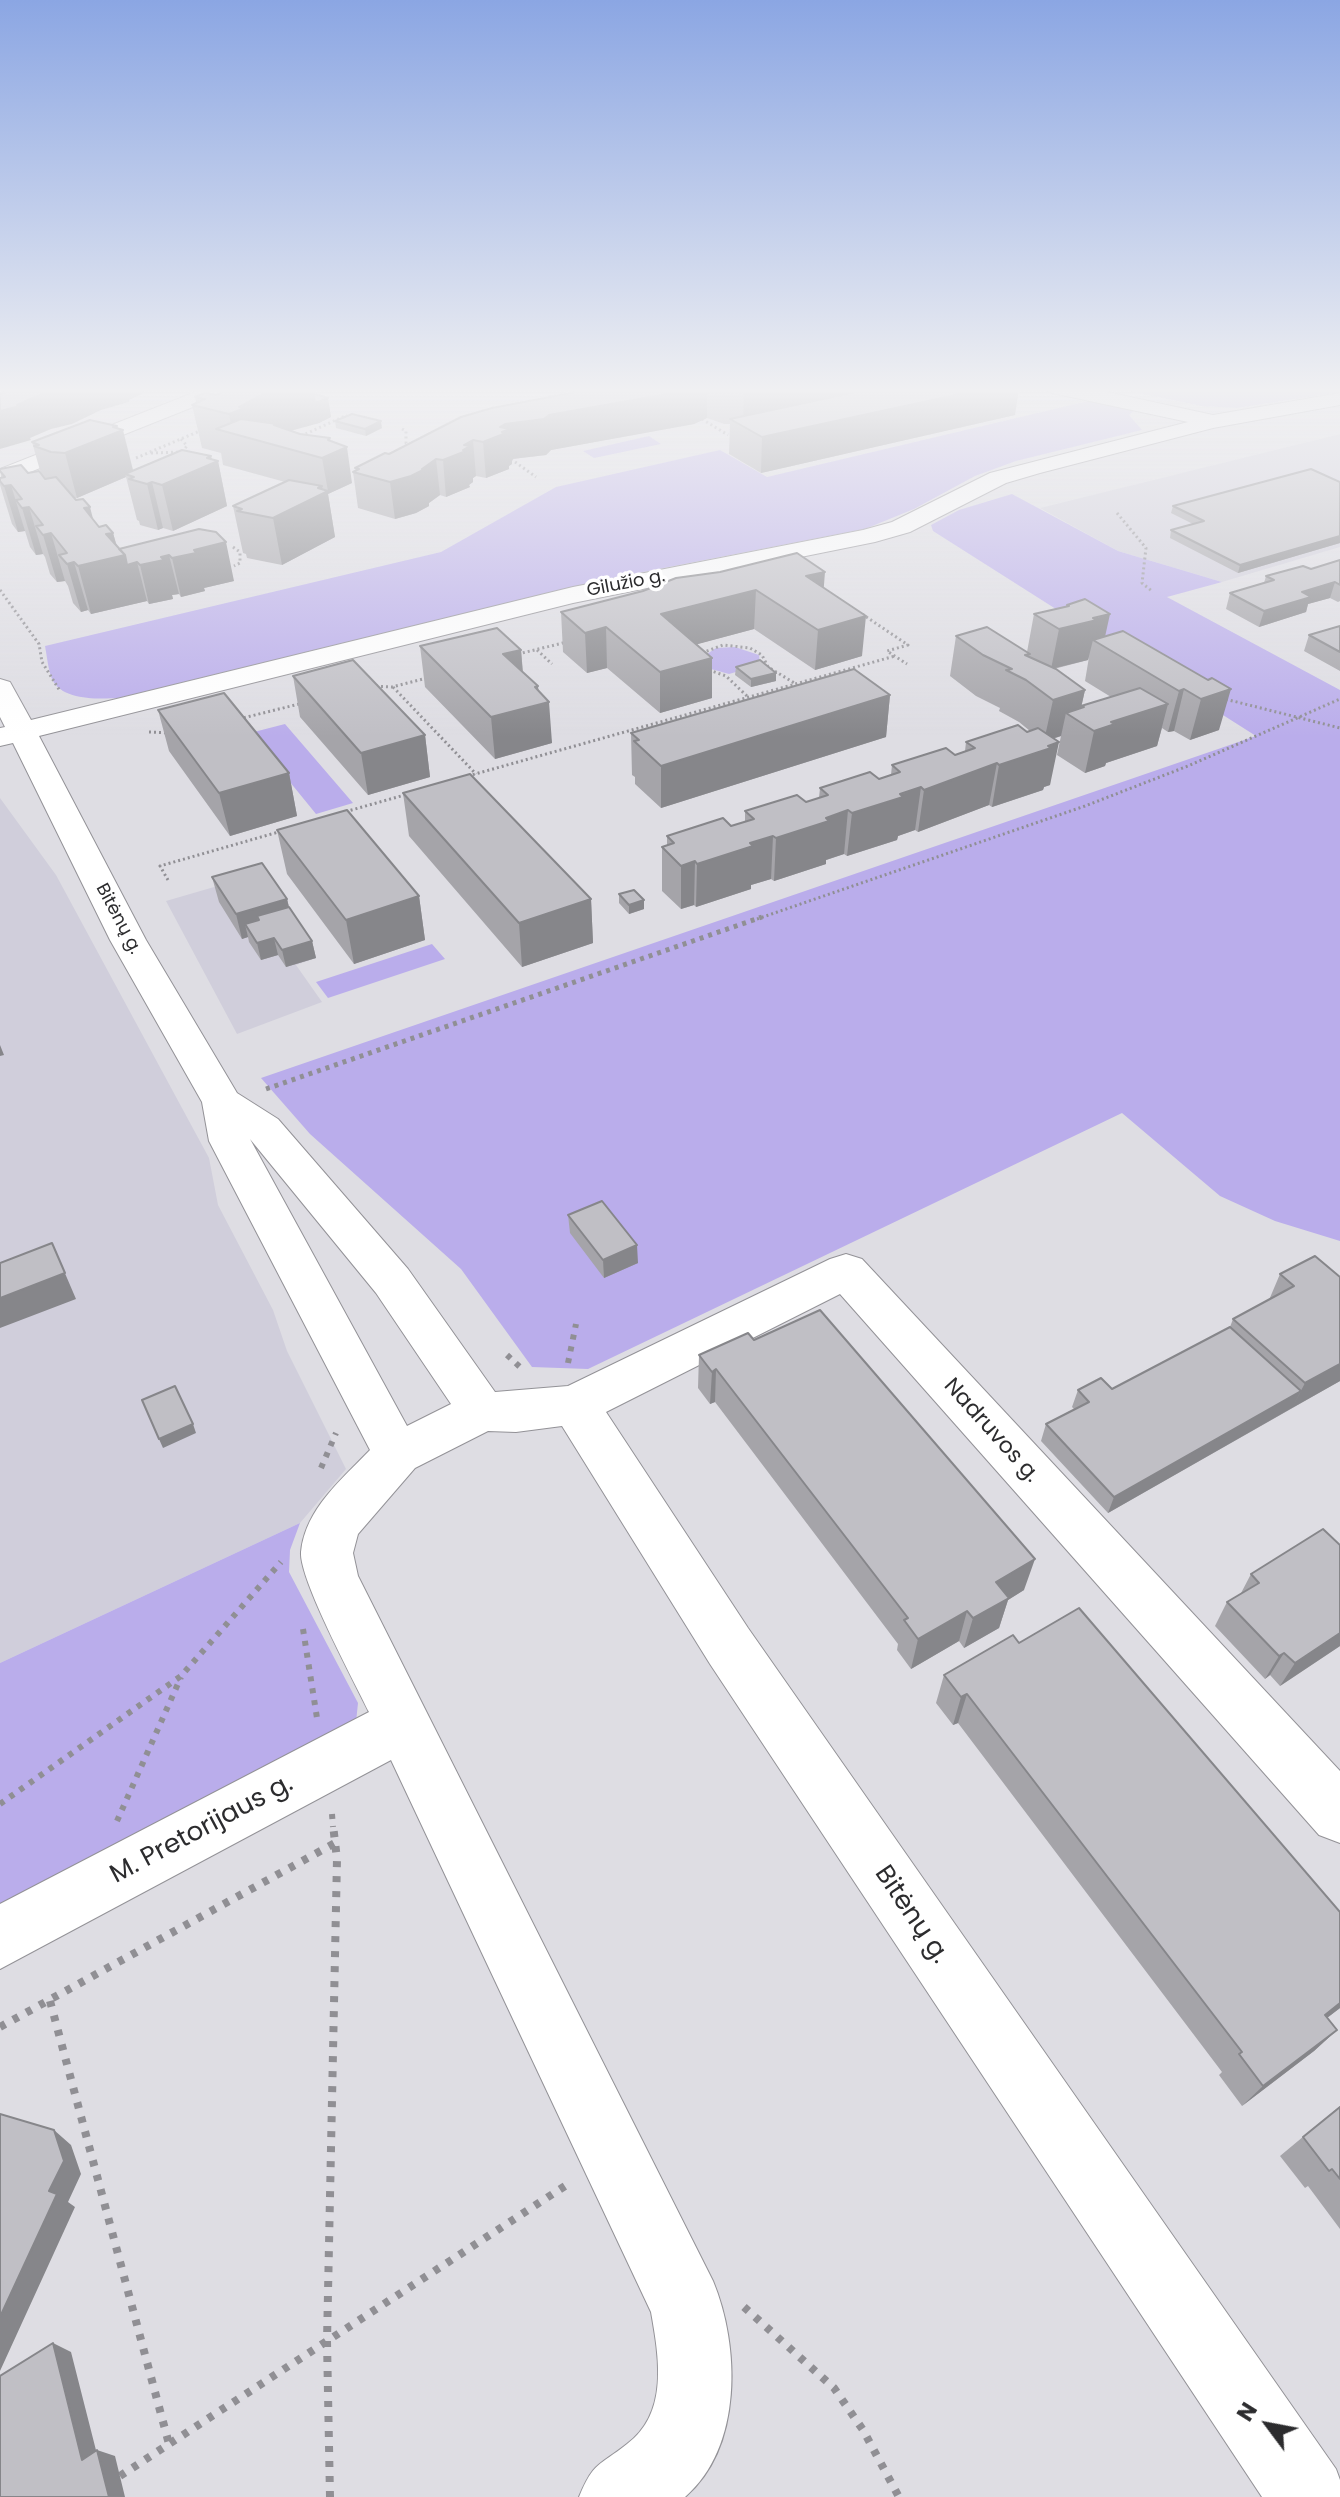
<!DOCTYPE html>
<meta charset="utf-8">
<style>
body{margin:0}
#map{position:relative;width:1340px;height:2497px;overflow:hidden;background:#dedde3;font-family:Poppins,sans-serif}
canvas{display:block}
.north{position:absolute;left:1228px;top:2385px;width:80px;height:80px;-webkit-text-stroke:6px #fff;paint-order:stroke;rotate:302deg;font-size:22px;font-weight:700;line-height:32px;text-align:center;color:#2c2c2e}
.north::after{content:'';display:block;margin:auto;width:28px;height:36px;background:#2c2c2e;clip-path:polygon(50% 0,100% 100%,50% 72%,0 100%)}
</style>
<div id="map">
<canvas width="1340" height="2497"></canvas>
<div class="north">N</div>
</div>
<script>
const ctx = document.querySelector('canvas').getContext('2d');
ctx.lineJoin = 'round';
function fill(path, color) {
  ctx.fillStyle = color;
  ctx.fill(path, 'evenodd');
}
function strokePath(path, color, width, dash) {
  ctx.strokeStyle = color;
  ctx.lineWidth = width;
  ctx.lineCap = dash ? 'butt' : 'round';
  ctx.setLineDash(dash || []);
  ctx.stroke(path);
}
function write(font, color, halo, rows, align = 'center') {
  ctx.font = font + ' Poppins,sans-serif';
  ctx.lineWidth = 7;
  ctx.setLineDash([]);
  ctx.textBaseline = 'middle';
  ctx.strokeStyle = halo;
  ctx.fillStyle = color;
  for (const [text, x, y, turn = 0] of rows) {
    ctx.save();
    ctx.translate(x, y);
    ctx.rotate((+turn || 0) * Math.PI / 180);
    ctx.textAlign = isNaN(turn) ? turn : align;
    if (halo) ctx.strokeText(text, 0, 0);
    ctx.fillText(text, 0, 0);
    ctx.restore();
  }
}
const built = new Path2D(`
 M1340,434V547L1222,582L1118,551L1040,508Z
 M0,798L56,875L209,1158L218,1205L273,1310L287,1351L346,1469L300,1523L0,1663Z
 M252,876L268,888L316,958L296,965L322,1002L237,1034L166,901Z`);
const green = new Path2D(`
 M1124,387H1340V392L1237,408L1201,406L1120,389Z
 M1088,401L1135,410L1129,415L1142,430L1016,461L975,476L914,509L865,529L612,578L119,698C99,699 62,701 52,679C48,669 47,656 45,646L441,552L556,487L720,450L767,477Z
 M649,436L661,444L594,458L583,451Z
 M1012,494L1118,551L1222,582L1167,597L1340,690V1241L1275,1221L1220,1196L1122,1113L588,1369L532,1367L461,1269L310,1134L261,1078L1256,736L933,531L931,525L959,510Z
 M735,647L759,655L760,665L729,674L711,669L704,656L716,648Z
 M285,724L353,803L316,814L250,733Z
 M432,944L445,959L328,998L316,982Z
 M300,1523L290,1550L289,1572L358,1703L356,1722L0,1914V1663Z`);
const pathFar3 = new Path2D(`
 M549,397L564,395
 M702,419L728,435
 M402,429L406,431V443L411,446
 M301,436L347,415
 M181,439L187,446L181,453
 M151,453L182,452
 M136,458L202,430
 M511,459L536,477
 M1117,513L1146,548L1142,583L1153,592
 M233,547L240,552V563L234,566
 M0,590L39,644L42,662L60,691
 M862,614L908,645L887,651L907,664
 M537,650L552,664
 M702,653L723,645L750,648L762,655L768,667L796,684
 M518,654L567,642
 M709,670L726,676L749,698
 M371,686L392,687L431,677
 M393,687L476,774
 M1221,698L1340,728
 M239,719L303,703
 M149,732L171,733
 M468,776L895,656
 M341,813L408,794
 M168,880L160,866L282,831
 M757,919L1085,806L1188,766L1340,699`);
const pathFar2 = new Path2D(`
 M266,1089L762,917`);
const pathFar1 = new Path2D(`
 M507,1355L521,1368
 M568,1363L576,1324
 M321,1468L336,1433
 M303,1629L317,1718
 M0,1804L181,1676L281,1562
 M332,1814L333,1827
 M117,1821L181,1677`);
const path = new Path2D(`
 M50,2001L169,2444
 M0,2027L335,1843
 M744,2307L834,2388L863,2430L899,2497
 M120,2476L568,2184
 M330,2497L327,2341L337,1859L333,1825`);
const street = new Path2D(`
 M208,387H236L233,391L0,484V469Z
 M1042,387H1084L1213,415L1340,393V405L1213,428L1040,473L1006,483L910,532L875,542L573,603L39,736L146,940L237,1093L278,1119L408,1269L495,1392L568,1386L830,1259L846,1254L862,1259L1340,1771V1843L1319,1835L840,1294L606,1412L748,1628L1336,2469L1340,2480V2497H1262L710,1664L562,1426L516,1432L488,1431L415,1468L358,1534L353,1553L358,1576L713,2281C740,2346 743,2447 685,2497H579C594,2461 598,2467 627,2444C669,2413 659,2357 651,2312L391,1760L0,1969V1904L369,1712C354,1681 299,1579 301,1552C305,1509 343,1478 370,1450L209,1141L202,1102L110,940L13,743L0,746V728L5,727L0,717V679L10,682L31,720L573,587L863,530L892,522L990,473L1188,422L1052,393ZM250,1139L376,1293L451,1404L407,1426Z`);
const wall = new Path2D(`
 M313,387L314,394L328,398L331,417L319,423L290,431L330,441L352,483L328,494L335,537L282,565L247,558L246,554L243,553L233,506L285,482L223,465L221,453L202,448L192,405L196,403L195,397Z
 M602,387H1019L1015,415L761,473L729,454L730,424H724L707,418L694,424L551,450L546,455L512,459V464L509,466V469L486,478L476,476L473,478V482L469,485L470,487L446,497L440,495L429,503V506L416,513L395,519L358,508L353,472L356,470L355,468L389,454Z
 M335,421L382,428L366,436L336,428Z
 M117,426L133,471L212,459L218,461L227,506L173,531L163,528L158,530L140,525L139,521L137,520L126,477L77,498H74L99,527L113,533L117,546L119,549L199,529L234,581L204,588L205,591L181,597L179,594L172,595L173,599L149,604L147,601L91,614L88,610L81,612L73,603L68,586L65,581L57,582L50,574L45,557L43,554L36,555L30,547L25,531L18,532L12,524L0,485V478H1L0,469L41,474L32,442Z
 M1340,482V543L1238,573L1170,538L1171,530L1193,524L1171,513L1173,506Z
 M1340,560V601L1338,602L1330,598L1308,604L1306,612L1259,627L1226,609L1230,593L1264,583L1266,576L1311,569Z
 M824,588L862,656L815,670L754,629L697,644L712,658V698L660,713L607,668L587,673L563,652L561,612L643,591Z
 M1067,605L1105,637L1208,680L1219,730L1190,740L1174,731L1168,732L1162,728L1157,746L1106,763L1105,766L1085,773L1057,755L1061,736L1053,739L1050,785L1044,787L1043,790L992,807L989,805L918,832L915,830L898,836L897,840L847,856L844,854L826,860V864L774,881L771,879L751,885V889L696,907L694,905L681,909L662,891V847L667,845V836L731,826L745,822V811L806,802L819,798L820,788L879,779L891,775L892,765L955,755L965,751L966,742L1030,731L1019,722L999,711L1000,708L976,696L950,676L956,636L1027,652L1034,614L1066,607ZM1089,657L1085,681L1111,697L1081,706V708L1085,690L1054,669L1088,660Z
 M1340,626V671L1304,651L1309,635Z
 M420,646L521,650L523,672L539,691L552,743L495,759L425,687Z
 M736,667L776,673V681L751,687L735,675Z
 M293,676L425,735L430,777L368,795L300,717Z
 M890,695L886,737L661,808L635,784V777L632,775L631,733Z
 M158,710L289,773L297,816L230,836L169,751Z
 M403,793L591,899L593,943L522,967L409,836Z
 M277,830L419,896L425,940L354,964L287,874Z
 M212,877L287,899L289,907L312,941L316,958L286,967L278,955L261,960L249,942L248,937L242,939L219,902Z
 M619,894L644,909L629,914L619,903Z
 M568,1215L638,1263L604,1278L570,1233Z
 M1280,1274L1340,1277V1381L1108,1513L1041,1441L1046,1424L1074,1409L1072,1407L1078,1390L1112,1389L1230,1327L1233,1319L1269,1300Z
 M754,1340L1024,1590L1008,1600L999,1628L964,1648L959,1641L911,1669L897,1650L898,1644L715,1402L710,1404L698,1388L699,1355Z
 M1251,1574L1340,1646L1280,1686L1270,1675L1265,1679L1215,1626L1227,1602L1240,1595Z
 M1019,1643L1340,1912V2008L1327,2018L1337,2030L1314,2051L1242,2106L1219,2075L1222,2072L958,1723L953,1725L936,1703L944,1675Z
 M1340,2106V2229L1308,2186L1305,2188L1280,2156Z`);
const shadedWall = new Path2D(`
 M69,387H143L144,393L129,400V402L101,410L72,424L51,429L30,438L31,440L0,449V411L42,394Z
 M286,387H313L315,403L328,398L331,417L319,423L279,434H233L229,414L239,407L266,392Z
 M700,387H707V418L694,424L551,450L546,455L512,459V464L509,466V469L486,478L483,442L500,427L505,424Z
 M755,387H896L743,424L744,389Z
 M992,387H1019L1015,415L761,473L762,437Z
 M381,421L382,428L366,436L365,429Z
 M117,426L118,432L123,430L134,474H125L126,477L77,498L65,453Z
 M330,438L332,454L347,447L352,483L328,494L335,537L282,565L273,518L322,486L323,493L328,491L322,458L328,440Z
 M473,440L476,476L473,478V482L469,485L470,487L446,497L443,460L464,445Z
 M211,456L213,463L218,461L227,506L173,531L162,485Z
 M436,459L440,495L429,503V506L416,513L395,519L390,482L422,469Z
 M152,482L163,528L158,530L147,484Z
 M11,485L25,531L18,532L4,486Z
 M29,507L43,554L36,555L22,508Z
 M90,507L102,554L84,508Z
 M51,533L65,581L57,582L43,535Z
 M113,533L119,555H125L137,562L147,601L91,614L78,566L106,534Z
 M1340,536V543L1238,573L1240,565Z
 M226,542L234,581L204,588L205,591L181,597L172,558L194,550Z
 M169,555L179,594L172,595L173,599L149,604L140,565Z
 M74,562L88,610L81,612L67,564Z
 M825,572L822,610L806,576Z
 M1335,582L1330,598L1308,604L1306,612L1259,627L1264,611L1302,592Z
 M756,590L754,629L661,654V614Z
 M1110,614L1103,646L1093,640L1088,660L1051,669L1059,629Z
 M866,616L862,656L815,670L818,630Z
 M606,627L607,668L587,673L585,633Z
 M521,650L524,690L503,654Z
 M712,658V698L660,713V672Z
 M776,673V681L751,687V679Z
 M538,686L540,704L549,702L552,743L495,759L491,717L535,687Z
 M1184,689L1174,731L1168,732L1179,691Z
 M1231,689L1219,730L1190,740L1201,699Z
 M1085,690L1078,721L1066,713L1061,736L1044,741L1053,700Z
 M890,695L886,737L661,808V766Z
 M1168,704L1157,746L1106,763L1105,766L1085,773L1094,731L1111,722Z
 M425,735L430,777L368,795L361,753Z
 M1059,742L1050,785L1044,787L1043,790L992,807L999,765Z
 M997,763L989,805L918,832L924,790Z
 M289,773L297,816L230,836L219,793Z
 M921,787L915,830L898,836L897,840L847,856L852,813Z
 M848,810L844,854L826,860V864L774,881L776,838L826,818Z
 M773,836L771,879L751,885V889L696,907L697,864L750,843Z
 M695,861L694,905L681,909V866Z
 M419,896L425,940L354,964L346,920Z
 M287,899L293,924L259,920L257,916L261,934L245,924L248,937L242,939L236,914Z
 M591,899L593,943L522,967L519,923Z
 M644,900V909L629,914V905Z
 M274,938L278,955L261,960L257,943Z
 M312,941L316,958L286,967L282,950Z
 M0,1045L4,1055L0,1056Z
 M52,1243L76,1299L0,1328V1298Z
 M637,1245L638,1263L604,1278L603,1260Z
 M1340,1364V1381L1292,1408L1305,1383Z
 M716,1369L715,1402L710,1404L712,1372Z
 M1301,1391L1292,1408L1108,1513L1114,1497Z
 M193,1424L196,1433L163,1448L159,1439Z
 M1035,1559L1024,1590L1008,1600L999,1628L964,1648L973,1618L996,1582Z
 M967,1611L959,1641L911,1669L918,1639Z
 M1340,1633V1646L1280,1686L1295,1663Z
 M1284,1653L1270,1675L1265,1679L1279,1656Z
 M967,1694L958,1723L953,1725L961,1697Z
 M1340,2003V2008L1302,2037L1325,2015Z
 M1337,2030L1314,2051L1242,2106L1263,2086Z
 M54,2130L71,2145L81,2174L68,2202L75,2207L0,2371V2317L49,2191Z
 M53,2343L71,2352L100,2466L82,2460Z
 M97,2450L115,2456L125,2497H109Z`);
const building = new Path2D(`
 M20,387H69L62,390L42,394L17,405L20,406L0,411V394Z
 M236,387H286L266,392L239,407L245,408L229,414L192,405L205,399L195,397L205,393L216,395Z
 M602,387H700L695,389L549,415L544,419L505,424L500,427L510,429L502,432L506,433L483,442L473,440L464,445L470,446L463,450L466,451L443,460L436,459L422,469H425L411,476L390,482L353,472L359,469L355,468L385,453L389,454L461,417L492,408Z
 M717,387H756L744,389L725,390Z
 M879,387H992L762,437L730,419Z
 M314,394L328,398L315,403Z
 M352,414L381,421L365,429L335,421Z
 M241,419L277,424L274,425L300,434L330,438L328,440L347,447L322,458L216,429Z
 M90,420L117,426L113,427L123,430L65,453L51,452L34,446L39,445L32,442Z
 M182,450L211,456L207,458L218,461L162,485L152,482L147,484L129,479L134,477L125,474Z
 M21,465L28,473L39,471L45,479L56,477L76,500L83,499L90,507L84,508L99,527L106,525L113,533L106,534L125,555L78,566L74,562L67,564L59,555L67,553L51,533L43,535L36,526L43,525L29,507L22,508L16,500L22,499L11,485L4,486L0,481V478L5,477L0,471V469Z
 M1311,469L1340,482V536L1240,565L1171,530L1204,521L1173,506Z
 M289,480L322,486L318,488L328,491L273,518L237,511L242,509L233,506Z
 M199,529L216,532L226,542L194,550L196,553L172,558L169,555L161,557L164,560L140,565L137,562L127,565L125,555L119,549Z
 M797,553L825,572L806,576L866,616L818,630L756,590L661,614L712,658L660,672L606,627L585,633L561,612L643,591L676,578L720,572Z
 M1340,560V585L1335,582L1302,592L1311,597L1264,611L1230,593L1274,580L1266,576L1303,566L1311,569Z
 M1085,599L1110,614L1093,618L1097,620L1059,629L1034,614L1069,606L1067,605Z
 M1340,626V652L1309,635Z
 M987,627L1030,654L1025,655L1056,669L1085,690L1053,700L1026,680L1006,670L1012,669L983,655L956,636Z
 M497,628L521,650L503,654L538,686L535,687L549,702L491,717L420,646Z
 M1123,631L1208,680L1212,678L1231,689L1201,699L1184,689L1179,691L1093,640Z
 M353,660L425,735L361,753L293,676Z
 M760,660L776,673L751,679L736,667Z
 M854,669L890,695L661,766L634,741L639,740L631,733Z
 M1140,688L1168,704L1111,722L1115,724L1094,731L1066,713L1084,707L1081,706Z
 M224,693L289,773L219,793L158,710Z
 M1018,725L1027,732L1038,728L1059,742L1048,746L1051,748L999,765L997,763L924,790L921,787L900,794L903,797L852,813L848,810L826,818L829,821L776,838L773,836L750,843L753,846L697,864L695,861L681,866L662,847L674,843L667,836L723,818L731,826L754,819L745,811L797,795L806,802L828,795L820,788L870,772L879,779L900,772L892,765L946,748L955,755L975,748L966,742Z
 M470,774L591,899L519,923L403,793Z
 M347,810L419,896L346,920L277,830Z
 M262,863L287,899L236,914L212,877Z
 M634,890L644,900L629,905L619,894Z
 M289,907L312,941L282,950L274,938L257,943L245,924L259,920L257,916Z
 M602,1201L637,1245L603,1260L568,1215Z
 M52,1243L65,1273L0,1298V1263Z
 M1315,1256L1340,1277V1364L1305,1383L1233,1319L1294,1286L1280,1274Z
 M820,1310L1035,1559L996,1582L1009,1598L973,1618L967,1611L918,1639L904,1620L908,1618L716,1369L712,1372L699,1355L748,1333L754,1340Z
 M1230,1327L1301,1391L1114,1497L1046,1424L1089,1402L1078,1390L1101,1378L1112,1389Z
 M175,1386L193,1424L159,1439L142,1400Z
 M1323,1529L1340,1545V1633L1295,1663L1284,1653L1279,1656L1227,1602L1259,1583L1251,1574Z
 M1079,1608L1340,1912V2003L1325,2015L1337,2030L1263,2086L1239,2054L1242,2052L967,1694L961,1697L944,1675L1013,1635L1019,1643Z
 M1340,2107V2179L1332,2169L1329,2171L1303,2137Z
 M0,2114L54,2130L64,2161L49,2191L57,2194L0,2317Z
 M53,2343L82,2460L97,2450L109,2497H0V2376Z`);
const farStreetnames = [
 ["Gilužio g.",626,584,-11],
 ["Bitėnų g.",118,919,62]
];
const streetNames = [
 ["Nadruvos g.",991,1431,48]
];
const nearStreetnames = [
 ["M. Pretorijaus g.",202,1830,-28],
 ["Bitėnų g.",911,1915,56]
];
fill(built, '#d0cedb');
fill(green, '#baadeb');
strokePath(street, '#939297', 2);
strokePath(pathFar3, '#908f94', 3, [2, 3]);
strokePath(pathFar2, '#908f94', 5, [4, 5]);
strokePath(pathFar1, '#908f94', 6, [5, 7]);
strokePath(path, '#908f94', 8, [6, 9]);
fill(street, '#fff');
fill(wall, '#a5a4a9');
fill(shadedWall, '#86868a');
fill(building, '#c0bfc5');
strokePath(building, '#86868a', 2);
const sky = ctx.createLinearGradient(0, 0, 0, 737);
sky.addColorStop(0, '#8ba6e3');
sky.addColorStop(0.53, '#f0f0f2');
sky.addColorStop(1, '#f0f0f200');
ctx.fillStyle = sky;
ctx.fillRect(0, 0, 1340, 737);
write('18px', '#2c2c2e', '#fff', farStreetnames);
write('22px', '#2c2c2e', '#fff', streetNames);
write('26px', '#2c2c2e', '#fff', nearStreetnames);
</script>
